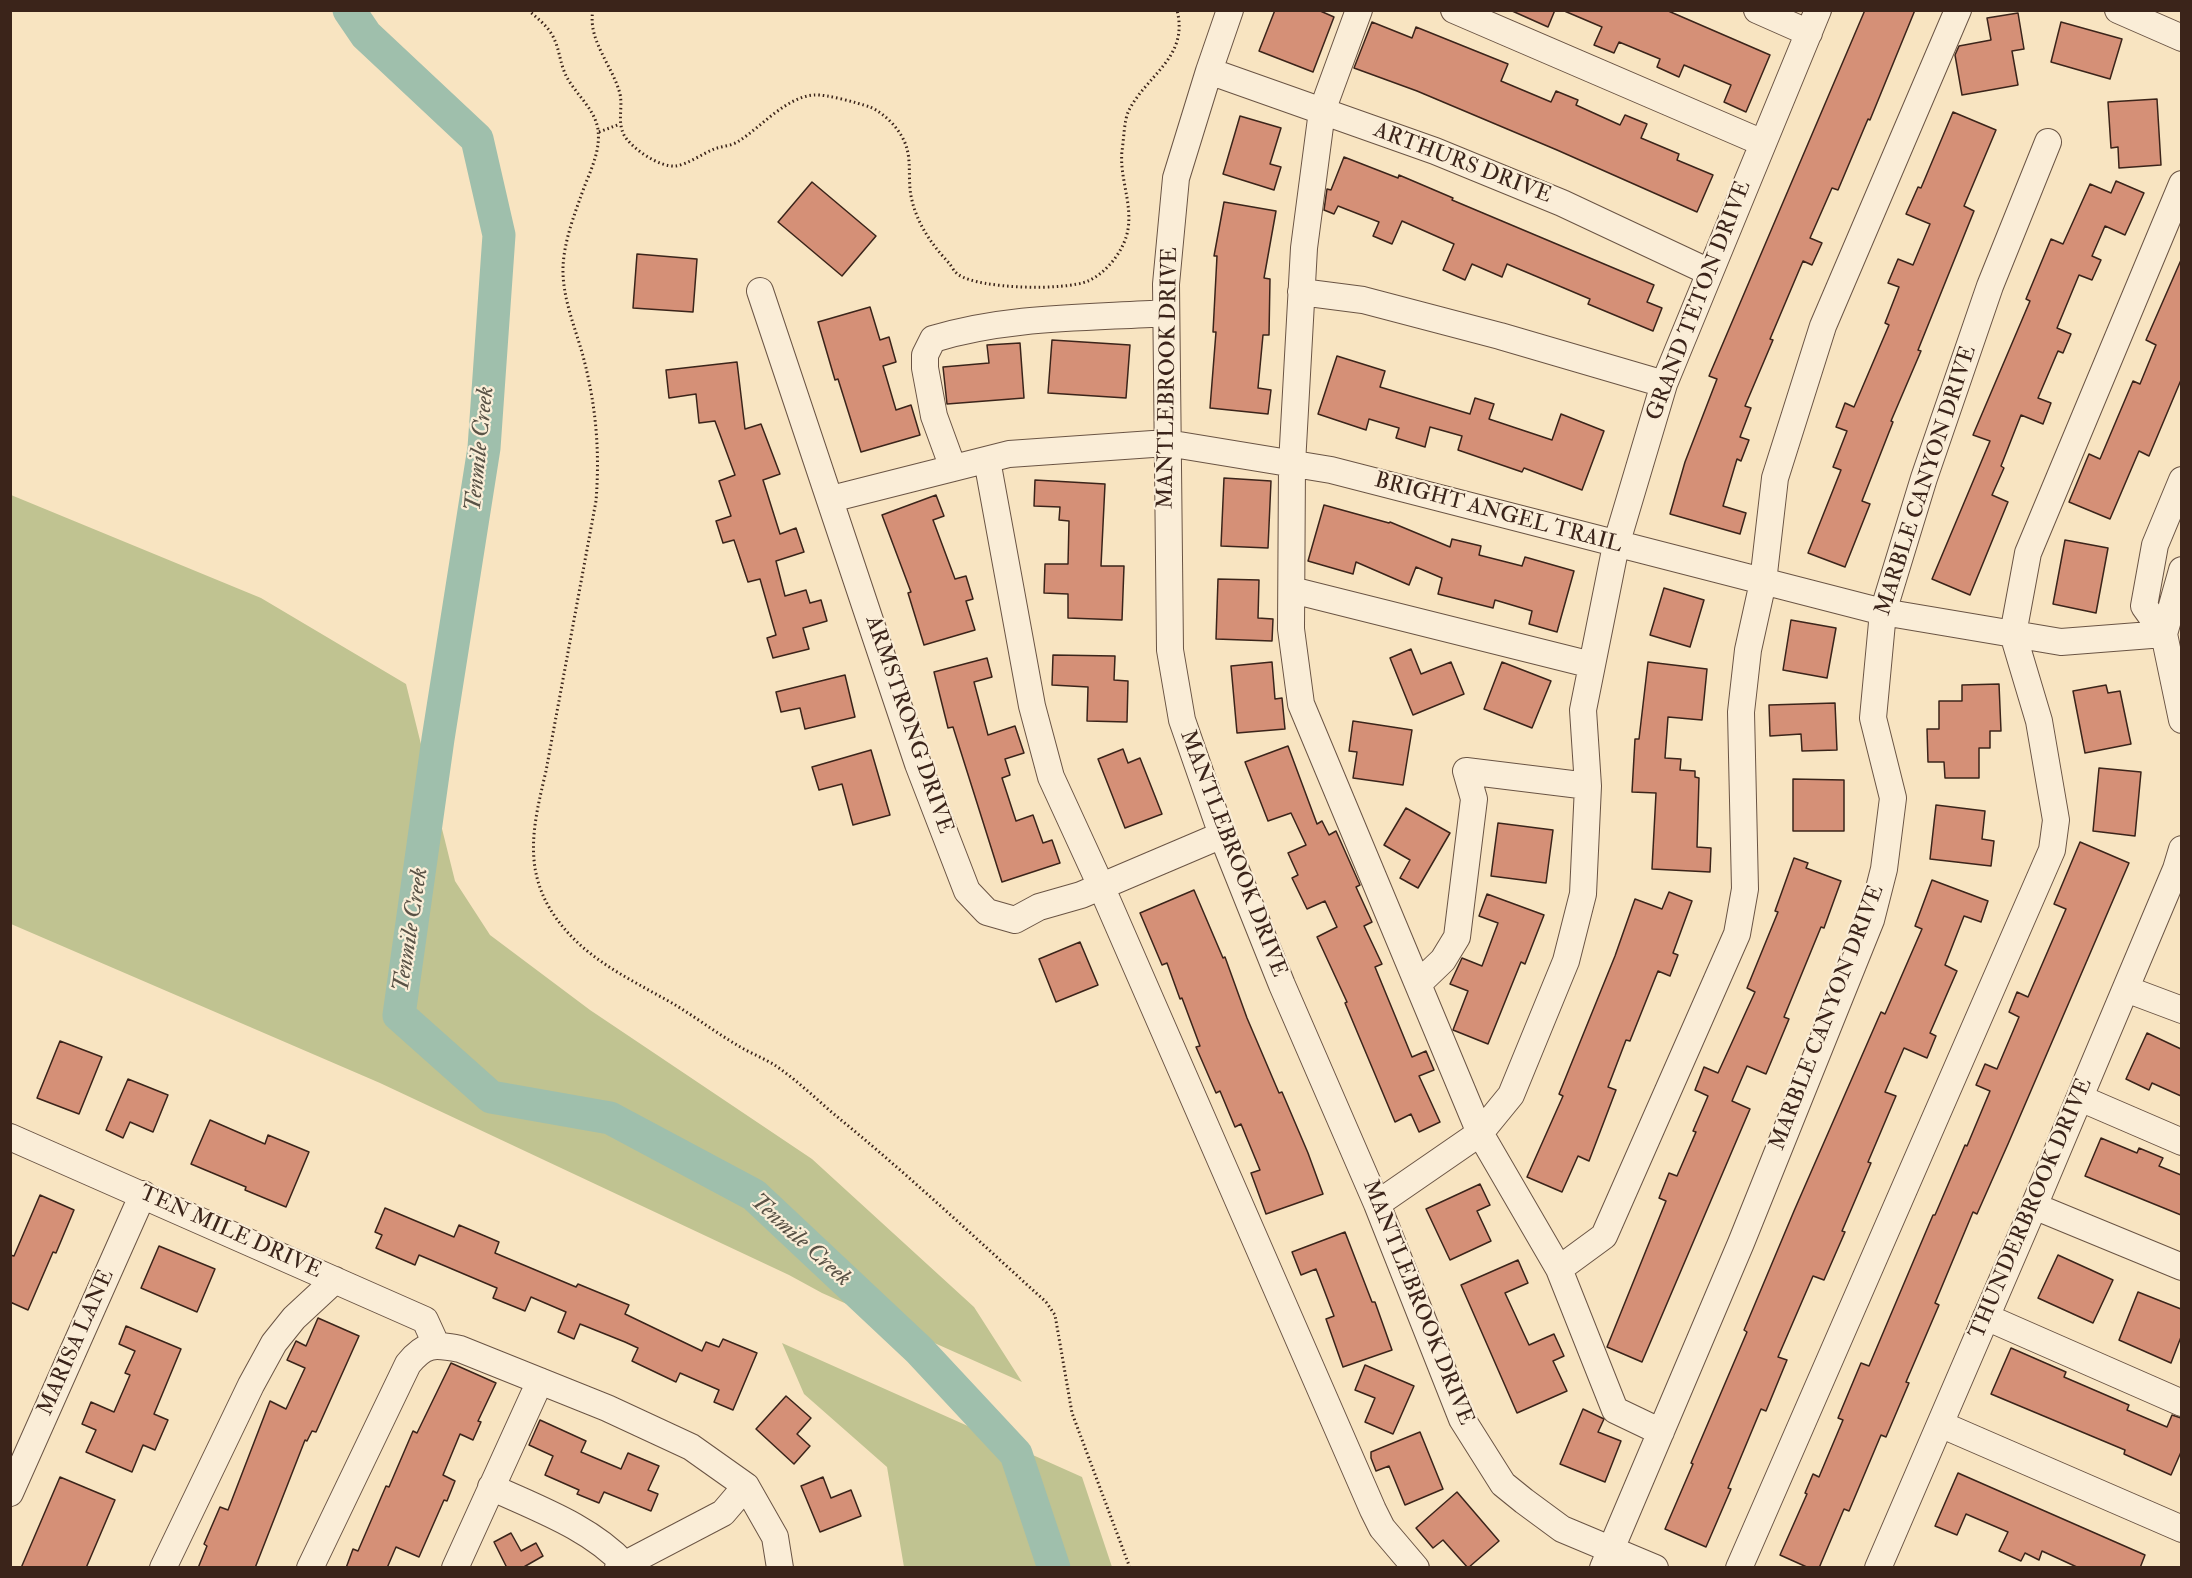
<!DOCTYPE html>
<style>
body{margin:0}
#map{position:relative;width:2192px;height:1578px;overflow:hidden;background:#f8e4c1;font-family:"IM FELL Double Pica",serif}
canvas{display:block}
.frame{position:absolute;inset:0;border:12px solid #3b241a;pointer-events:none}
</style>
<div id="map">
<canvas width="2192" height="1578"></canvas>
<div class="frame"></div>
</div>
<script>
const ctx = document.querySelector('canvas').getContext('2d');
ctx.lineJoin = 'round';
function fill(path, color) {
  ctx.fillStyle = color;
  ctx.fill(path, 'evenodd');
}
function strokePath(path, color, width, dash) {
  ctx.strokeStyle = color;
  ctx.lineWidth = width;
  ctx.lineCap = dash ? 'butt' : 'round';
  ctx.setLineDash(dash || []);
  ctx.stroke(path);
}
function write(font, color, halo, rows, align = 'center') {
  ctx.font = font + ' "IM FELL Double Pica",serif';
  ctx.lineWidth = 4.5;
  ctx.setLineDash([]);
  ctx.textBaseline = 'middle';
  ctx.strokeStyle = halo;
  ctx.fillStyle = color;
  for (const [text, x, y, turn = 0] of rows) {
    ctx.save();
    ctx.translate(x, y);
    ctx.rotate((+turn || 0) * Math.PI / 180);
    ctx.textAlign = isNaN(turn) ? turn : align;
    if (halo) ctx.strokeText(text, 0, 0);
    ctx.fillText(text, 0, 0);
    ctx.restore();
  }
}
const green = new Path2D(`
 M11,495L261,598L406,684L455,881L490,935L590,1010L812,1159L974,1307L1022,1382L822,1293L789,1275L380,1083L11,924Z
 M782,1343L1082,1477L1112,1567H904L887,1467L804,1394Z`);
const river = new Path2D(`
 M349,10L366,35L477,139L499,235L484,448L438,739L399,1015L491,1097L610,1118L754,1195L919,1350L1016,1454L1054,1568`);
const building = new Path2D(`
 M1275,10H1318L1334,17L1313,72L1259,51Z
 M1510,10H1555L1548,27Z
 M1562,10H1666L1770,55L1746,112L1724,102L1731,85L1684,65L1679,77L1657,67L1660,59L1619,42L1614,53L1594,45L1602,27Z
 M1865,10H1915L1870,120L1868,119L1838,190L1832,188L1810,238L1822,243L1812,265L1803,261L1770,339L1773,340L1745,406L1751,408L1740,437L1749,440L1741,461L1737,459L1723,506L1746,513L1740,534L1670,514L1685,462L1717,379L1709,376Z
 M2018,13L2024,49L2012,51L2018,85L1962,95L1955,55L1959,46L1991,40L1987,18Z
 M1372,22L1412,38L1416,27L1508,64L1501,81L1551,102L1556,91L1578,100L1576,105L1620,125L1625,115L1647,124L1641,138L1679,154L1677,160L1713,175L1697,212L1557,150L1417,91L1354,68Z
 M2061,22L2122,39L2110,79L2051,62Z
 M2157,99L2161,165L2119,168L2118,147L2111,148L2108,102Z
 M1953,112L1996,130L1964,206L1974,211L1918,350L1921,351L1891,421L1893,422L1862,501L1870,504L1845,567L1808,553L1841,470L1833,467L1847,431L1836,427L1845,403L1854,407L1889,325L1885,323L1899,287L1888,283L1898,259L1913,265L1930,224L1906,214L1918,187L1921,188Z
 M1240,116L1281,128L1270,164L1281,167L1274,190L1223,174Z
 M1344,157L1398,178L1399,175L1453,198L1452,200L1654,285L1647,302L1662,308L1653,331L1588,304L1590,299L1507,264L1502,277L1472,264L1465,280L1443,270L1454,244L1402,221L1392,244L1373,236L1379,222L1338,206L1334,214L1324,210L1327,189L1331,190Z
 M2116,181L2144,193L2125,235L2105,226L2092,256L2101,260L2092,280L2079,275L2057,328L2071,334L2063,353L2058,351L2038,398L2051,403L2043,424L2021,415L2001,466L2004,468L1992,495L2008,502L1970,595L1932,579L1990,441L1973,435L2030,301L2026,299L2051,239L2063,244L2090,184L2111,193Z
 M812,182L876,236L842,276L778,222Z
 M1224,202L1276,211L1264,278L1270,279L1269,335H1263L1258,388L1271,390L1268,414L1210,408L1216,332H1213L1217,256H1214Z
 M637,254L697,259L693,312L633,308Z
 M2181,260V380L2149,456L2139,451L2110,519L2069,502L2089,454L2100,459L2133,381L2140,384L2156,345L2146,340Z
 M870,307L880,340L889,337L896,362L883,366L896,410L911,405L920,435L861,452L838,379L835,380L818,322Z
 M1052,340L1130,345L1126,398L1048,393Z
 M1020,343L1024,398L947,404L943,367L989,363L987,345Z
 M1337,356L1385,371L1380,387L1470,414L1475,398L1494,404L1489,419L1552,440L1561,414L1604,431L1582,490L1524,468L1522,472L1458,450L1462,436L1430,427L1425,447L1396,438L1399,428L1369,419L1366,430L1318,414Z
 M737,362L745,429L761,424L780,474L763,480L780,534L796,528L804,552L776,561L785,596L806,590L810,603L821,600L827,621L803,628L809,649L773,658L767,638L776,635L760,579L748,582L734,540L723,543L716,521L731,516L719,481L735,475L715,421L699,423L696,394L669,398L666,370Z
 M1224,478L1271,481L1268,548L1221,546Z
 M1035,480L1105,484L1101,566H1124L1122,620L1068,618V594L1044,593L1045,564H1068L1069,521L1059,520L1060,507L1034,506Z
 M936,495L944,516L933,520L955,579L966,576L973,599L966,601L975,630L924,645L908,593L911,592L882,515Z
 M1324,505L1389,523L1390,522L1450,547L1452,539L1481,546L1479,555L1522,566L1525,557L1574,571L1557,632L1529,624L1532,611L1495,600L1493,608L1438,594L1442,578L1416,567L1409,585L1356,562L1353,574L1308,561Z
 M2065,540L2108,548L2096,613L2053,604Z
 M1218,579L1259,580L1258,618L1273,619L1272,641L1216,639Z
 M1664,588L1704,600L1690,647L1650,635Z
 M1791,620L1836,628L1827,678L1783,670Z
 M1411,649L1421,674L1451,662L1464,694L1413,715L1390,658Z
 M1053,655L1115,656L1114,680L1128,681L1127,722L1087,721L1088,687L1052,685Z
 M987,658L992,677L974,682L988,735L1015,726L1024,753L1005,759L1010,775L1002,778L1016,821L1033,815L1043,843L1052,840L1060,863L1002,882L953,727L948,728L934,672Z
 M1272,662L1275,699L1282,698L1285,729L1237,733L1231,666Z
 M1502,662L1551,681L1532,728L1484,709Z
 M1648,662L1707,669L1702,720L1668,717L1665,758L1681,759L1680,770L1695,771V777L1699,778L1697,847L1711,848L1710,872L1652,869L1656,793L1632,792L1635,739H1639Z
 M845,675L855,717L805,729L800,708L781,712L776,692Z
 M1999,684L2001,731H1990V748H1979V778H1945L1944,762H1928L1927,729H1939V701H1962V685Z
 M2106,685L2108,693L2120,691L2131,744L2085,753L2073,691Z
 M1835,703L1837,750L1802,751L1801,734L1770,736L1769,705Z
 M1353,721L1412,730L1403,785L1353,778L1357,752L1349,751Z
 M1288,746L1317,824L1322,821L1329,835L1336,831L1360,885L1356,887L1372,922L1364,926L1382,964L1375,967L1412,1057L1426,1051L1434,1070L1419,1076L1440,1122L1419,1132L1411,1114L1395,1122L1345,1003L1347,1002L1317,937L1337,927L1325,901L1307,909L1292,878L1298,875L1288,853L1306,845L1291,813L1268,821L1245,762Z
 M1123,749L1128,763L1140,758L1162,814L1125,828L1098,759Z
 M871,750L890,815L853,825L842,784L819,790L812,767Z
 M2099,768L2141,772L2135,836L2093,831Z
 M1793,779L1844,780V831H1793Z
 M1936,805L1985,811L1982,839L1994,841L1991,866L1930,859Z
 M1406,808L1450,833L1418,888L1400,878L1410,860L1384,845Z
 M1498,823L1553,830L1546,883L1491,876Z
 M2080,842L2129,863L2008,1144L1977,1214L1973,1212L1935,1303L1939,1305L1906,1382L1909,1383L1886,1437L1881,1435L1849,1511L1844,1509L1819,1568H1809L1780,1555L1807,1494L1805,1493L1813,1474L1819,1477L1843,1420L1838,1418L1861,1363L1869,1366L1933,1215H1935L1965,1145L1967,1146L1990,1091L1976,1085L1985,1064L1997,1069L2019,1017L2009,1012L2017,992L2028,997L2066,909L2054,904Z
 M1794,858L1808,863L1806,868L1841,881L1824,928L1821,927L1784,1017L1789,1019L1766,1074L1747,1066L1732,1101L1750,1109L1642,1362L1607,1347L1666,1201L1659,1198L1669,1173L1677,1176L1696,1132L1693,1131L1708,1096L1695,1090L1704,1067L1718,1073L1755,992L1747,988L1778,912L1775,911Z
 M1932,880L1988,901L1981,922L1964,916L1945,965L1957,971L1930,1033L1936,1036L1927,1058L1904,1048L1885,1092L1896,1096L1868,1162L1871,1163L1842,1231L1845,1232L1824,1280L1813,1276L1778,1357L1787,1360L1766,1411L1761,1409L1728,1488L1731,1489L1706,1547L1665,1529L1693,1464L1691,1463L1747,1332L1744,1330L1794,1211L1881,1012L1885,1014L1922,929L1915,926Z
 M1194,890L1223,958L1225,957L1247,1018L1279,1093L1282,1092L1308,1153L1323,1194L1266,1214L1251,1173L1260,1170L1241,1124L1235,1127L1220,1091L1216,1093L1196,1047L1200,1046L1182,998L1180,999L1167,963L1162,965L1140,913Z
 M1669,892L1692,901L1673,953L1678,955L1670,976L1658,971L1630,1041L1626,1040L1608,1087L1616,1090L1589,1161L1578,1156L1562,1192L1527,1177L1563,1096L1559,1094L1615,956L1635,899L1662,909Z
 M1487,894L1544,915L1525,964L1521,962L1488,1044L1453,1030L1468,991L1450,984L1462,958L1482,966L1498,923L1479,916Z
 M1080,942L1098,985L1056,1002L1039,959Z
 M2147,1033L2181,1049V1096L2152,1083L2149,1090L2126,1079Z
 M60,1041L102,1057L79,1114L37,1098Z
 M128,1079L168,1095L153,1132L130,1122L123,1138L106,1130Z
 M210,1120L265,1144L268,1135L309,1152L286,1207L245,1190L246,1187L191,1164Z
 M2101,1138L2137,1153L2139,1148L2163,1158L2159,1166L2181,1175V1215L2085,1176Z
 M1480,1184L1490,1205L1477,1211L1491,1241L1450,1260L1426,1209Z
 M40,1195L74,1210L56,1253L53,1252L28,1310L10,1302V1255L14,1256Z
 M385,1208L454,1237L459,1225L499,1242L495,1253L576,1287L578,1284L629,1305L625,1314L702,1351L706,1342L719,1347L723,1339L757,1353L733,1410L714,1402L719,1390L680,1373L676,1382L632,1361L638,1348L625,1342L580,1324L574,1339L558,1332L566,1312L531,1297L525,1311L493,1298L497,1288L419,1255L415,1265L376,1248L382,1235L375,1232Z
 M1345,1232L1372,1302H1375L1392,1350L1343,1367L1326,1319L1334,1316L1316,1269L1301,1275L1292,1252Z
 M159,1246L215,1269L197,1312L141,1288Z
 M2058,1255L2113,1280L2093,1323L2038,1298Z
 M1518,1260L1528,1283L1505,1293L1529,1345L1554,1334L1564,1356L1553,1361L1567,1391L1517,1413L1461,1285Z
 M2138,1292L2181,1309V1337L2171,1363L2119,1340Z
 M318,1318L359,1336L316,1432L312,1431L307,1441L305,1440L255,1568H198L207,1546L204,1544L220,1507L228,1510L270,1401L286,1409L305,1368L287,1360L296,1341L306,1346Z
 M126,1326L181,1349L154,1414L168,1420L155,1450L143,1445L132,1472L86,1452L96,1430L82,1424L91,1402L114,1412L130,1375L125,1373L135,1351L119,1344Z
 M2011,1348L2066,1372L2064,1377L2129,1405L2127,1410L2167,1427L2172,1415L2181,1418V1452L2171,1475L2124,1454L2125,1450L1991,1394Z
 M451,1363L496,1383L478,1421L481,1422L473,1440L460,1434L443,1475L455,1481L447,1501L444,1500L419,1557L396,1547L387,1568H346L353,1549L358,1551L386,1486L389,1487L413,1431L417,1433Z
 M1365,1365L1414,1386L1393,1434L1365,1422L1375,1398L1355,1390Z
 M786,1396L811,1418L797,1434L810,1446L794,1464L756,1429Z
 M1583,1409L1604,1419L1598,1432L1621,1441L1605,1482L1560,1464Z
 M540,1420L586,1441L581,1452L621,1469L628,1453L659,1466L648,1490L658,1494L651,1511L604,1492L599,1503L577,1494L579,1490L545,1475L553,1456L529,1445Z
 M1420,1432L1443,1489L1405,1505L1389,1466L1376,1471L1371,1458V1452Z
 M1958,1473L2145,1555L2140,1568H2079L2042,1551L2039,1560L2025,1553L2021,1561L1999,1551L2008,1532L1966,1514L1957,1535L1935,1526Z
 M60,1477L115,1500L86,1568H21Z
 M823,1477L831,1498L851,1490L861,1516L820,1532L801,1486Z
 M1457,1492L1499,1541L1468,1568L1443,1540L1433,1548L1416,1528Z
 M511,1533L521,1551L536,1543L543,1556L522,1568H507L494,1542Z`);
const path = new Path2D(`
 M528,10C536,17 545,24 551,33C559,46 559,58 564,71C572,92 595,107 598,130C601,153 588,175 581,196C573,218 564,243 563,267C562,297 575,327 583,356C596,405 600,451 596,501L546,771C534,822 522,868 554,915C583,958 628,978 672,1003C694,1016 715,1032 737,1045C748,1052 761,1057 773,1064C799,1081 822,1105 846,1124C915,1181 980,1242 1046,1302L1055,1315L1072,1413L1130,1568
 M593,10C587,40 613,66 620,94C623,108 617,121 624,135C631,148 660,168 676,166C688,164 702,154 714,149C722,146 732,146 739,141C761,127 786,97 814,95C826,94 858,103 870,107C885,113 903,132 907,149C911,163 908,180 911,196C916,222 931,244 949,263C952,267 955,273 959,275C980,289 1065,291 1088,281C1106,273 1122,253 1127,234C1134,206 1119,178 1122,151C1124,138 1124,120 1129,110C1148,74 1189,57 1177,10
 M599,132L620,124`);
const minor = new Path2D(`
 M1230,10L1209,71L1176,178L1166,284L1170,650L1182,720L1222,835L1282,985L1377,1204L1462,1419L1503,1484L1524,1501L1562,1529L1655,1568
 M1359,10L1322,111L1304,248L1292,464L1291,629L1301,704L1480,1133L1559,1269L1615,1410L1661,1432
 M1454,10L1763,143
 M1757,10L1809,33
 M2118,10L2182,38
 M1209,71L1435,151L1562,203L1709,272
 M760,291L918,764L967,891L987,912L1015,920L1039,907L1081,895L1222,835
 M1301,292L1363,300L1500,336L1664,384
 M987,460L1032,706L1051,777L1101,886L1373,1510L1382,1528L1416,1568
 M953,468L934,416L925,368V355L933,339C1008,316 1089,318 1166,313
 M2182,480L2155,545L2144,606L2164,634L2182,720
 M831,499L1009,454L1167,443L1331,470L1883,612L2061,642L2164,634
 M1292,590L1592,665
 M2164,634L2182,570
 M1418,984L1443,960L1457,937L1474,799L1466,771L1588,786
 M2126,989L2182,1010
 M2080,1098L2182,1142
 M10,1137L425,1320L436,1344
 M1377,1204L1480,1133L1511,1095L1566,961L1583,894L1588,786L1583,710L1616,545L1664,384L1818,10
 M2034,1206L2182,1267
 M1559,1269L1604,1236L1737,934L1745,889L1741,712L1748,650L1763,582L1775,478L1823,326L1958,10
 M1986,1317L2182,1403
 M1940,1424L2182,1529
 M491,1487C536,1508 590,1527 624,1564
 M10,1493L143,1194
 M163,1568L251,1385L274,1343L294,1318L335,1280
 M310,1568L408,1364C425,1343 434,1344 460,1349L607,1408L691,1447L746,1486L775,1537L780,1568
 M455,1568L540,1381
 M618,1568L723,1513L746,1486
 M1603,1568L1741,1243L1871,920L1884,869L1893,798L1873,718L1883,612L1924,478L1990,286L2048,142
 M1739,1568L2052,850L2056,820L2039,721L2013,634L2028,553L2182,184
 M1878,1568L2034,1206L2176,869L2182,849`);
const streetNames = [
 ["ARTHURS DRIVE",1462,164,21],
 ["GRAND TETON DRIVE",1700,301,-69],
 ["MANTLEBROOK DRIVE",1169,378,-89],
 ["MARBLE CANYON DRIVE",1927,481,-72],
 ["BRIGHT ANGEL TRAIL",1498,514,15],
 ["ARMSTRONG DRIVE",908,725,71],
 ["MANTLEBROOK DRIVE",1232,854,69],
 ["MARBLE CANYON DRIVE",1828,1018,-69],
 ["THUNDERBROOK DRIVE",2032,1209,-67],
 ["TEN MILE DRIVE",230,1233,24],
 ["MANTLEBROOK DRIVE",1417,1303,68],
 ["MARISA LANE",77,1343,-66]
];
const waterNames = [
 ["Tenmile Creek",481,449,-84],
 ["Tenmile Creek",412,930,-81],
 ["Tenmile Creek",800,1241,42]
];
fill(green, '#c0c391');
strokePath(river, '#9fbfac', 33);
fill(building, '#d59077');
strokePath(building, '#3b241a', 1.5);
strokePath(minor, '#6a5444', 28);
strokePath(path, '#3b241a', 3, [1.5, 3]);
strokePath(minor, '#faedd7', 26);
write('22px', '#3b241a', '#faedd7', streetNames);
write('italic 24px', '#595246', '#faedd7', waterNames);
</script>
